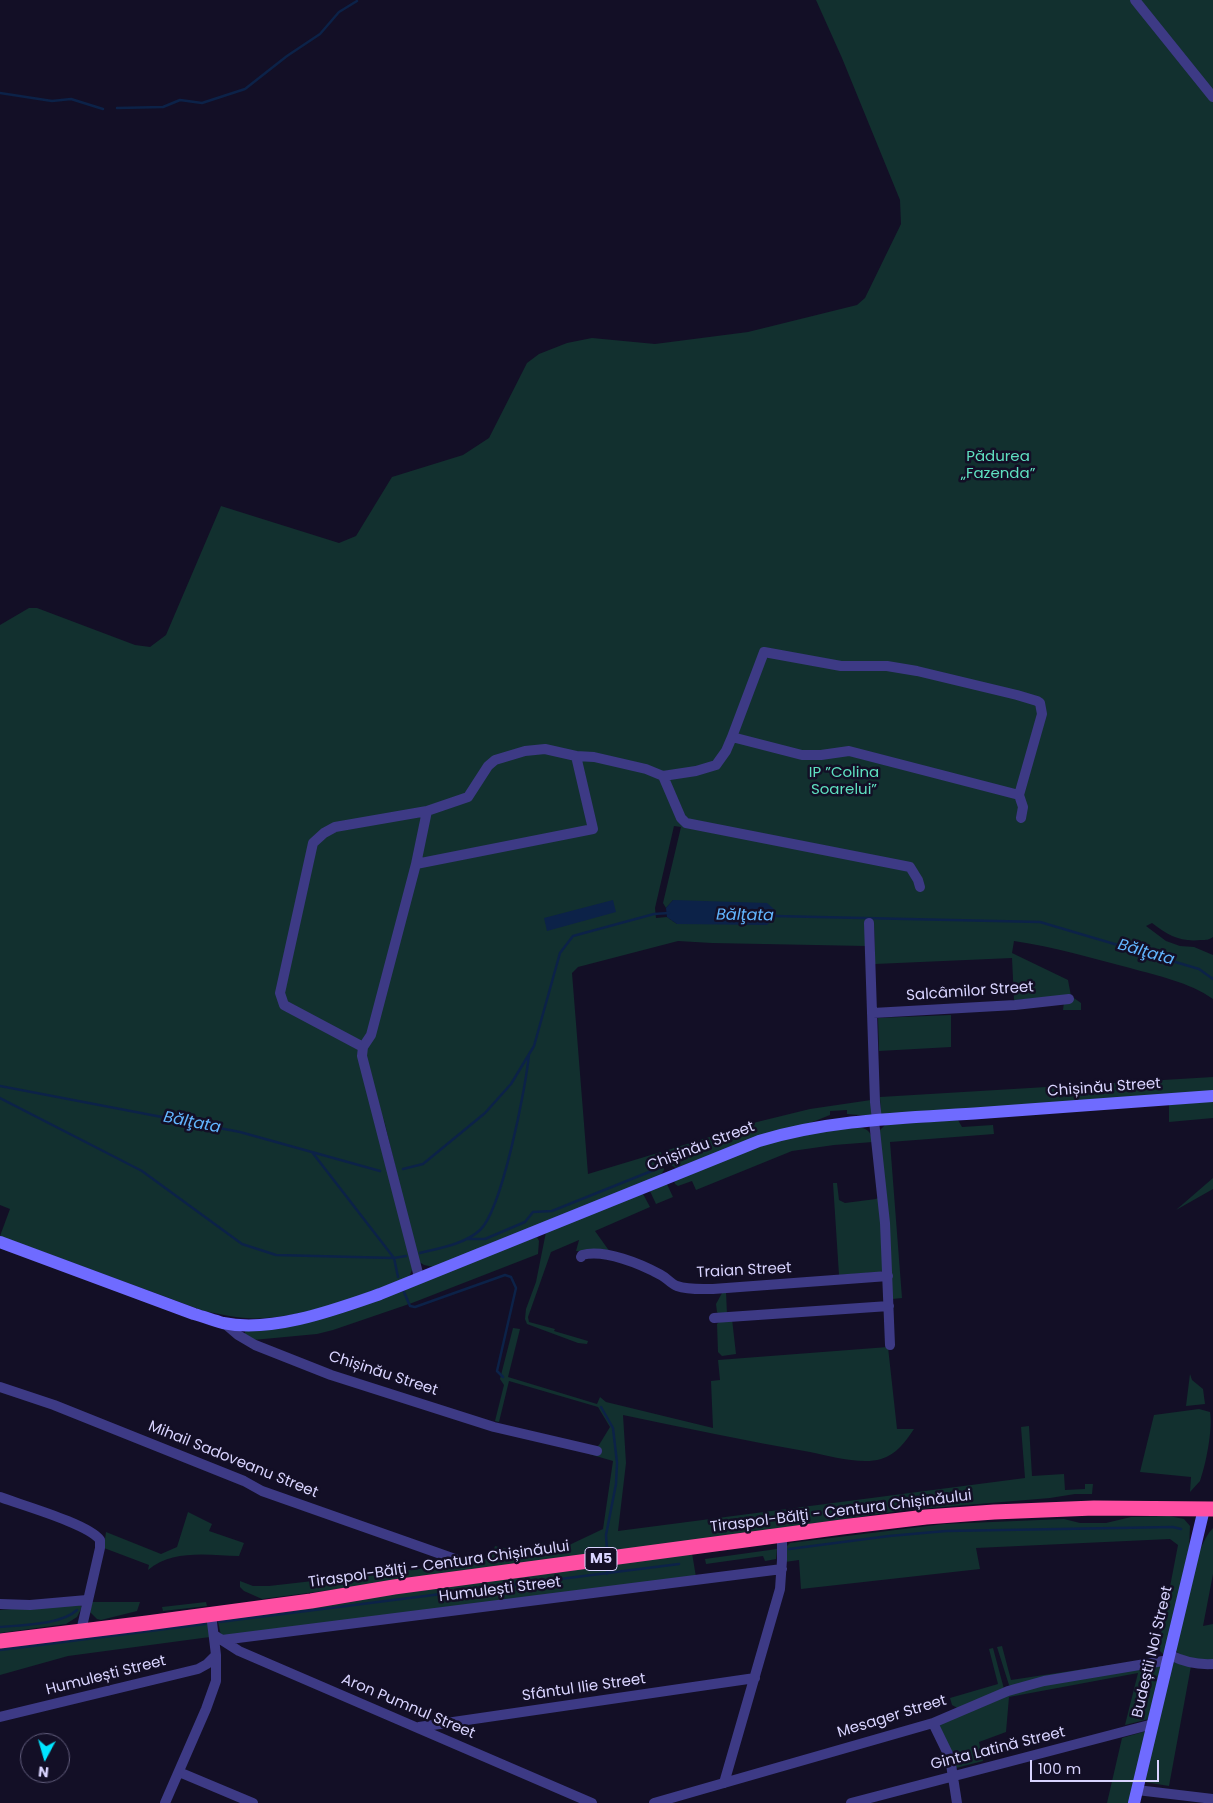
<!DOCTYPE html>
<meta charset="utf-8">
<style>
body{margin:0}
#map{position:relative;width:1213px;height:1803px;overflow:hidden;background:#130f26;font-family:Poppins,sans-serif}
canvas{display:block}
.north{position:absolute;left:20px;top:1733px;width:50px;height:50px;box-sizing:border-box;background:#130f26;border:1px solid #625e7d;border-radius:50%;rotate:186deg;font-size:14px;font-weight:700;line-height:20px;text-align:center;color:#d9d4ff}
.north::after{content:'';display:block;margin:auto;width:18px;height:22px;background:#00e5ff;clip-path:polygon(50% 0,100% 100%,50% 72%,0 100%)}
.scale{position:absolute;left:1030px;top:1760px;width:129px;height:22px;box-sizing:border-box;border:2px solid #d9d4ff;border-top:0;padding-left:6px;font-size:15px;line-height:18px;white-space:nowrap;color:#d9d4ff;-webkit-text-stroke:4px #130f26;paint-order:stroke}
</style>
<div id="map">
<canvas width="1213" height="1803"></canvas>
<div class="north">N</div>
<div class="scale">100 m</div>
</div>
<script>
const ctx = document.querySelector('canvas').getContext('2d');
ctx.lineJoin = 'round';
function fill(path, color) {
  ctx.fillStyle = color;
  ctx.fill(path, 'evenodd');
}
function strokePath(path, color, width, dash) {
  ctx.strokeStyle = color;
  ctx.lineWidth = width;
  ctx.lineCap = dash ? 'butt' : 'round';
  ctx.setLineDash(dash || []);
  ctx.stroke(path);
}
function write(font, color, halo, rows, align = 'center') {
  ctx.font = font + ' Poppins,sans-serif';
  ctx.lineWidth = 5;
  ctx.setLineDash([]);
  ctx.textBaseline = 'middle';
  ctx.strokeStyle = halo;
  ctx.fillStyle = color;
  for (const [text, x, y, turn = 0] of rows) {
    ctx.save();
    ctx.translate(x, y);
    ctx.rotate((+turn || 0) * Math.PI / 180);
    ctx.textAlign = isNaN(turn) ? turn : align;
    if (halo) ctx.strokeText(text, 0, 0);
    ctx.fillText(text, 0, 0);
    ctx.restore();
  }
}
const green = new Path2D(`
 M816,0H1213V937C1209,940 1206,940 1201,940C1180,942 1169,936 1152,923L1146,926L1166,941L1180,946L1194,947L1213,955V999C1189,982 1158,976 1130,968C1092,958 1054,947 1014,941L1012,953L1068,980L1071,996L1081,1003V1010H1063L1064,1002L1070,996L1014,1000L1012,958L875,964L874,922H865L866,946L712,943L678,941L578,967L572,973L588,1174L661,1152L664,1170L660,1176L434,1267L424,1265L418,1261L383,1116L412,1263V1270L409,1277C363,1294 314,1315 265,1318C244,1320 224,1315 204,1311L0,1236L10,1209L0,1205V625L29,608H37L135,645L150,647L166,635L221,506L339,543L356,536L392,477L463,455L489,438L527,363L539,354L567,343L592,338L655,344L748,332L857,305L865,298L901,224L900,200L842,58ZM674,826L681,827L663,903L666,908L673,900L677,924L667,917L656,918L655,908Z
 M951,1015V1047L879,1051L878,1018Z
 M1213,1077V1091L881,1115L880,1097Z
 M871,1100L873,1114L869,1116L847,1114V1110L830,1111V1115L810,1123L765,1134L676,1168L671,1165L668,1150L757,1122L810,1109Z
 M1213,1101V1118L1169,1122V1105Z
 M958,1120L962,1127L993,1125L994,1134L890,1142L902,1298L892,1299L878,1132L885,1125Z
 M856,1127C867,1128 871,1131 873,1142L834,1145L792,1151L696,1190L692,1181L678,1186L675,1184L674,1180L759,1146L790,1137Z
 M1213,1178V1189L1176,1210Z
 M666,1182L673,1197L656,1204L649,1189Z
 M833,1183H837L839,1200L845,1203L876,1199L880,1196L885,1270L880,1272L839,1275Z
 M642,1192L650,1207L595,1231L610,1252L576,1251L579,1240L551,1252L528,1317L529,1322L555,1329L554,1331L588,1341L587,1344L578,1343L527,1324L525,1319L526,1309L536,1282L546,1232Z
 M537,1237L539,1241L538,1254L412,1303L333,1330L317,1334L253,1340L245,1334V1330L271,1328Z
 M726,1292L727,1314H719L717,1312L716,1304L722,1293Z
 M732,1319L736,1354L722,1356L718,1352L717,1324L721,1320Z
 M513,1328L520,1329L508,1377L597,1404L600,1397L606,1402L713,1428L711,1381L720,1380L718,1360L888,1347L897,1429H914C906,1441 896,1455 881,1459C861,1465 830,1456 810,1452C747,1441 685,1428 623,1415L626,1463L618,1531L1025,1478L1021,1427L1029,1426L1032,1476L1064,1474L1065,1490L1085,1489V1484H1093L1092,1494H1075L1050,1498L906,1510L599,1555L262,1599L244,1591L240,1587V1581L253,1586H269L453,1565L460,1558L470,1562L491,1558L495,1546L512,1550L539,1549L541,1543L565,1547L603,1529L613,1461L589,1454L599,1445L610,1427L598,1407L509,1381L499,1422L495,1421L504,1385L500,1379Z
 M1190,1374L1192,1380L1203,1389L1205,1404L1186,1406Z
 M1199,1409L1210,1412C1213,1429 1206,1464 1200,1481L1190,1492L1191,1477L1140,1472L1154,1415Z
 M188,1512L212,1524L209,1531L244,1543L239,1556C209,1555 172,1549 148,1570L149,1565L104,1548L106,1532L161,1554L177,1547Z
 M1169,1516L1184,1519L1190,1526L1189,1548L1164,1655L1158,1649L1178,1545L1170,1539L976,1548L980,1569L801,1589L799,1560L785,1562V1548L790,1543L944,1524L1064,1519L1080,1523H1106L1131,1517Z
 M1213,1528V1574L1203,1626L1213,1624V1661L1183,1657L1175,1650C1182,1620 1193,1548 1213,1528Z
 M777,1549L776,1559L765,1561L763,1556L706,1564L705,1559Z
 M692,1553L696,1577L221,1636L217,1616Z
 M92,1602H140L137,1611L101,1620L97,1619L90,1612Z
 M206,1602L207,1606L163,1611L162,1607Z
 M78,1603L82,1607L77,1617L66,1624L0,1633V1610Z
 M207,1618L210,1637L68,1656L0,1675V1644Z
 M1002,1646L1011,1680L1150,1659L1012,1687L1009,1685L997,1647Z
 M993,1648L1004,1689L959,1709L952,1705L950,1698L998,1684L989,1649Z
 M1172,1662L1191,1666L1169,1786L1144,1782Z
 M1162,1664L1149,1719L1125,1725L1138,1673L1009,1697L1006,1732L979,1742L983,1761L956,1768L937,1725L1008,1694L1044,1683Z
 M1146,1731L1129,1803H1107L1122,1738Z`);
const water = new Path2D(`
 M613,900L616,912L547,931L544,918Z
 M673,900L767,903L775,910V919L767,925L677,924L667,917L666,908Z`);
const stream = new Path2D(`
 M0,93L52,101L71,99L103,109
 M117,108L163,107L180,100L202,103L245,89L287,56L320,34L339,12L357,1
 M774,916L1040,922L1199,969L1213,979
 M0,1086L240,1132L380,1171
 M0,1098L142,1171L242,1244L276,1255L394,1258L406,1256
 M312,1152L394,1258L398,1277
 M403,1169L423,1164L485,1113L511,1084L534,1046L560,953L573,936L654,914L669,913
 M467,1239H485L525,1222L533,1212L552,1211L659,1168
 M420,1253C440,1248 465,1244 480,1230C502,1210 526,1087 529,1054
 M404,1292L410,1306L415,1307L505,1275L511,1277L516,1288L497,1371L503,1377
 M601,1407L613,1428L617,1463L616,1484L606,1535L607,1550
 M789,1549L889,1536L946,1531L1173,1527L1181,1529
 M607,1574L608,1567
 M219,1622L679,1564
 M0,1627C22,1625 61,1625 77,1610
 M0,1650L205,1624`);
const street = new Path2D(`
 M1135,0L1213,97
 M732,737L764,652L841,666H887L917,671L1017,695L1037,701L1040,703L1042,714L1019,795
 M663,776L681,818L686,823L910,867L918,880L920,887
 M416,864L593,829L576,756L594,757L646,769L663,776L696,771L716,765L726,751L732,737L802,755H821L849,751L1019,795L1023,807L1021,818
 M869,923L875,1102L877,1120
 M873,1013L1015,1005L1069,999
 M363,1047L284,1005L280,993L313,843L324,833L335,827L427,811
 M874,1121L885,1223L890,1345
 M581,1257L582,1255C605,1249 641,1264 661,1275C667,1278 671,1284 677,1286C688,1290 701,1289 713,1289L888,1276
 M419,1277L362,1056L363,1047L371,1035L416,864L427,811L468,797L488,766L495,760L525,751L545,749L576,756
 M714,1318L889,1306
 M224,1323L238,1335L255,1345L331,1375L494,1427L597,1451
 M0,1387L54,1405L244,1481L262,1491L455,1559
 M0,1497C21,1505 89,1524 100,1540V1548L81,1631
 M0,1604L30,1605L87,1600
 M214,1635L239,1651L592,1803
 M222,1640L782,1569
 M1170,1655C1184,1662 1197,1665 1213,1664
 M0,1717L198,1669L207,1664L216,1655
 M933,1723L950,1758L957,1803
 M419,1727L755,1678
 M179,1772L253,1803
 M724,1783L780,1589L782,1560V1535
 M1137,1790L1213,1799
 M165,1803L206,1709L216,1681V1655L211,1614
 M654,1803L933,1723L1008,1691L1044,1681L1169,1660
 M851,1803L1153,1724`);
const secondary = new Path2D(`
 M0,1242L194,1314C204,1317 213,1320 223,1323C272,1333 334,1310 380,1294L759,1141C831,1119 906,1118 981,1113C1059,1108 1136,1102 1213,1096
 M1134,1803L1204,1509`);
const highway = new Path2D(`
 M0,1641L147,1623L311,1601L394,1587L842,1527L926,1517L994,1512L1094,1508L1213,1509`);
const shields = [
 [601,1559,32]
];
const shieldNames = [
 ["M5",601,1559]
];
const parkNames = [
 ["Pădurea",998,457],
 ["„Fazenda”",998,474],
 ["IP ”Colina",844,773],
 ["Soarelui”",844,790]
];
const streetNames = [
 ["Salcâmilor Street",970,992,-4],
 ["Chișinău Street",1104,1088,-4],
 ["Chișinău Street",701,1147,-21],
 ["Traian Street",744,1271,-3],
 ["Chișinău Street",383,1374,18],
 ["Mihail Sadoveanu Street",233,1460,22],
 ["Tiraspol-Bălţi - Centura Chișinăului",841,1512,-7],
 ["Tiraspol-Bălţi - Centura Chișinăului",439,1565,-8],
 ["Humulești Street",500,1590,-7],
 ["Budeștii Noi Street",1153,1652,-77],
 ["Humulești Street",106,1676,-14],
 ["Sfântul Ilie Street",584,1688,-8],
 ["Aron Pumnul Street",408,1707,23],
 ["Mesager Street",892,1717,-17],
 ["Ginta Latină Street",998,1749,-14]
];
const waterNames = [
 ["Bălţata",745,916,1],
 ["Bălţata",1146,953,16],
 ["Bălţata",192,1123,11]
];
fill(green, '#12302f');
fill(water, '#0c2248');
strokePath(stream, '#0c2248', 2.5);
strokePath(street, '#3d3a85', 10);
strokePath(secondary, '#6f6bff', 12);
strokePath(highway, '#ff4fa3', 15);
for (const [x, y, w] of shields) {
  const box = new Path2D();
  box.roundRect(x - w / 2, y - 11.5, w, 23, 4);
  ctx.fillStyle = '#130f26';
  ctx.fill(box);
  strokePath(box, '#d9d4ff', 1);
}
write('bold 14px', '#d9d4ff', null, shieldNames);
write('15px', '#5fe0c0', '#130f26', parkNames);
write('15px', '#d9d4ff', '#130f26', streetNames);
write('italic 16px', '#62b6ff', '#130f26', waterNames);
</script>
